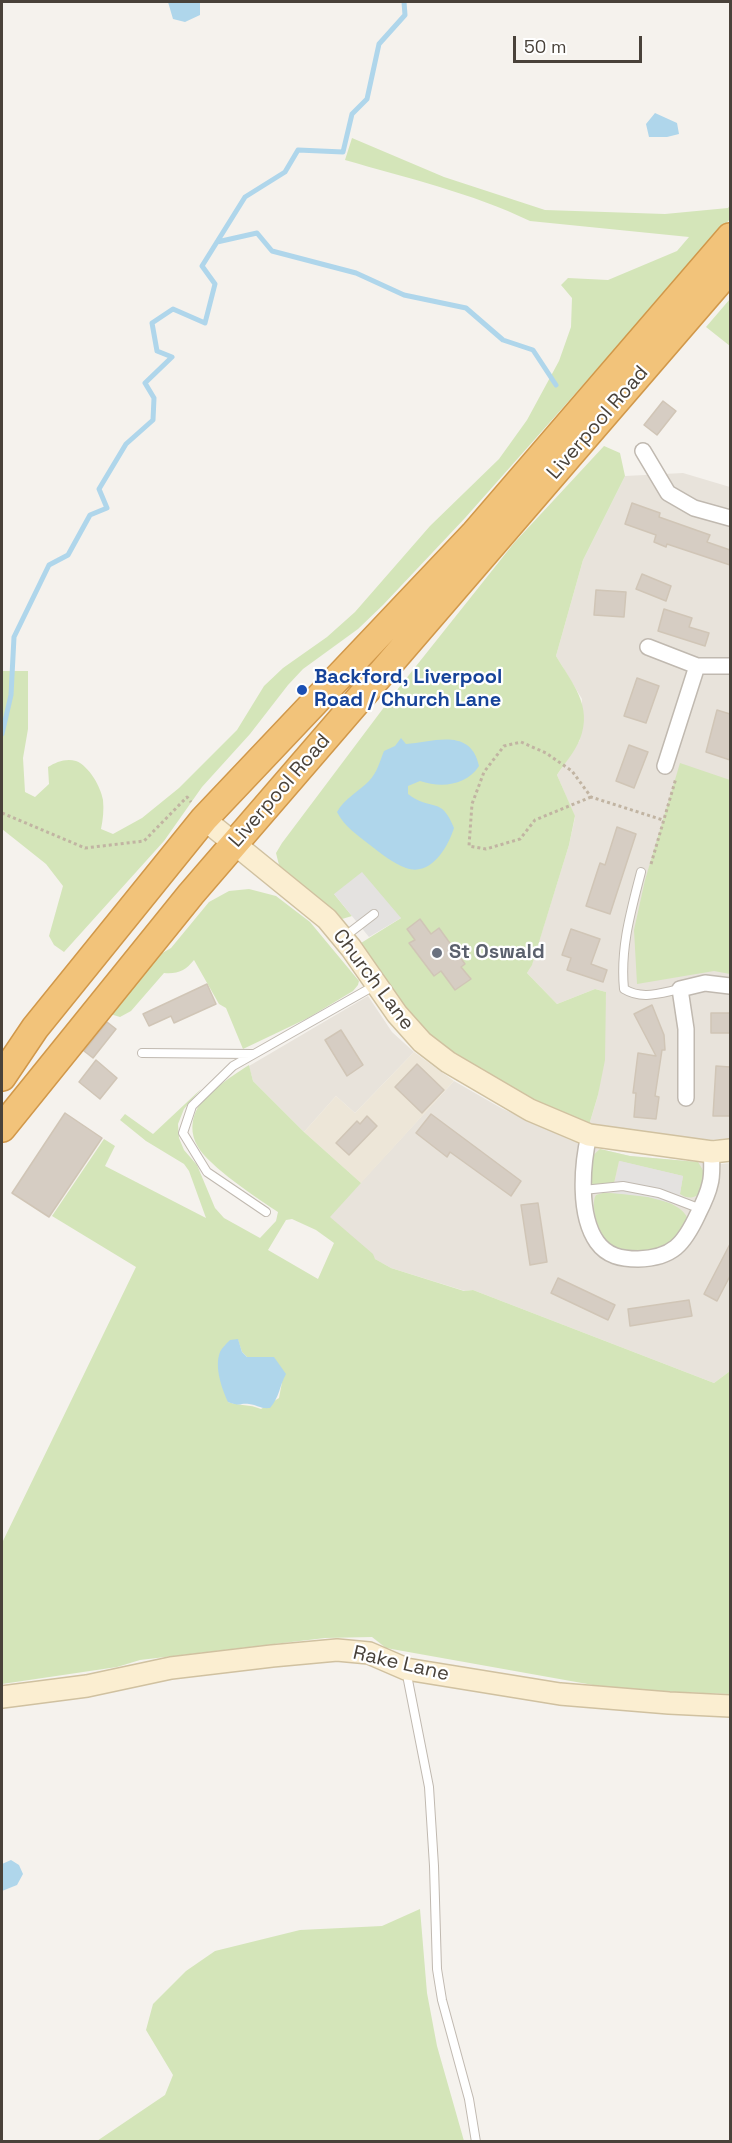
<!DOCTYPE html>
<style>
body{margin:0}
#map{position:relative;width:732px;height:2143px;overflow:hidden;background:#f5f2ed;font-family:"Space Grotesk",sans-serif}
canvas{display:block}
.frame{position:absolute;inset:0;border:3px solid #49423a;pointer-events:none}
.scale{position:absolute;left:513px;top:36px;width:129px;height:27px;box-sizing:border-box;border:3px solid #49423a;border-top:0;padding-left:8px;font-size:18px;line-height:21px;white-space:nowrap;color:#49423a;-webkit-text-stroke:4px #fff;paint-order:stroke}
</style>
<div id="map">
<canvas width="732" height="2143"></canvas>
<div class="frame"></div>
<div class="scale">50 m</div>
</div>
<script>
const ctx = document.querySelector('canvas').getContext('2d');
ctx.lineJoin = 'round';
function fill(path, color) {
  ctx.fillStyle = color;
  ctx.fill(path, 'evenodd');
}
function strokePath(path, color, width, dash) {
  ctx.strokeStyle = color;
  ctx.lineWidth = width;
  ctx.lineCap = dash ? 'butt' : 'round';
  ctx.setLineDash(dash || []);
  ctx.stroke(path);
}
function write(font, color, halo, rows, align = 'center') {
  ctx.font = font + ' "Space Grotesk",sans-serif';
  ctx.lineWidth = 4.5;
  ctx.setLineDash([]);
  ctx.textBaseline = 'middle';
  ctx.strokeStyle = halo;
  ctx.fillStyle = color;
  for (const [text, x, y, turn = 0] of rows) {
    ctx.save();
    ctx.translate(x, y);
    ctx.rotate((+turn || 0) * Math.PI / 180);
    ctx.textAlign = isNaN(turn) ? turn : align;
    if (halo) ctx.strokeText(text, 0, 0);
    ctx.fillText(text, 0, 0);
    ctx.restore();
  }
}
const residential = new Path2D(`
 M683,473L730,487V1138L706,1140L663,1137L589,1125L598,1095L606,992L595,989L557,1004L527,973L532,964L569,845L575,817L557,775L580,740L582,699L556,656L583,560L625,476Z
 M368,996L392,1032L414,1052L355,1113L336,1096L304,1132L253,1081L249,1066Z
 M454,1081L501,1108L570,1140L600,1149L630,1156L721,1164L730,1163V1371L714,1383L473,1290L465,1291L391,1268L315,1226L329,1217Z`);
const education = new Path2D(`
 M414,1052L454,1081L361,1183L304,1132L336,1096L355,1113Z`);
const green = new Path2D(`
 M352,138L444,177L545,210L665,214L728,208L730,205V219L465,518L383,605L358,629L303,669L288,685L250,734L202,787L164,841L64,952L54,945L49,936L63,886L46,864L2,829V671H28V729L23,758L25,792L35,797L49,784L48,767C56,762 66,758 76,761C89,766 101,787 103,800C104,810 103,819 101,829L113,834L142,818L179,788L237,730L264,686L283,668L327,637L355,612L430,526L499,459L527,420L559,361L571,327L572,298L561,285L568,278L608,280L677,251L689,237L530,221C472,193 407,178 345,160Z
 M730,299V346L706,327Z
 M604,446L620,453L625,476L583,560L556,656C572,683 593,706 580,739C575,752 564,764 557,775L575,816L569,845L532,965L527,973L557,1004L595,989L606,992L605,1060L598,1095L589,1125L554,1111L490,1076L419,1029L361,943L401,918L334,894L352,916L342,919L313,898L279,865L276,853L282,843L397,690L514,543Z
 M680,763L730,780V974L714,971L637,984L634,930L645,880Z
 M249,889L276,896L310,922L359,981L358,985L353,991L308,1018L243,1049L226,1008L219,1004L194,960C185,971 178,974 164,973L131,1011L120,1017L110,1014L150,960L171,948L209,902L229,891Z
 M249,1065L253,1081L304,1132L361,1183L330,1217L373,1254L375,1259L391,1268L464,1291L473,1290L714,1383L730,1371V1694L621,1690L386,1648L372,1637L325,1638L140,1660L117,1667L2,1684V1543L136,1267L52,1216L104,1139L115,1146L105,1166L206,1218L189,1171L184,1164L146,1141L120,1120L125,1114L153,1134L201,1089L184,1109L178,1124L179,1138L184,1150L197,1165L215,1208L224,1218L260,1238L276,1221L278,1212C258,1199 209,1166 198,1147C190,1134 191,1119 198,1107C207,1092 235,1074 249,1065ZM292,1219L316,1230L334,1243L318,1279L268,1250L286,1220ZM238,1340L242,1352L247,1357L274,1358L282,1382L279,1398L261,1409C249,1404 240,1406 228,1402Z
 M600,1149L630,1156L698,1162C701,1167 704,1171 705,1176C707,1191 694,1204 680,1194L683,1176L619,1161L614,1183L595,1185L587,1181C588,1168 589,1157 600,1149Z
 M603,1193C626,1193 685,1196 689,1223C674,1247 664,1252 636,1252C631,1252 622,1253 617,1251C603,1246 588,1207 596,1195Z
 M420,1909L427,1993L437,2046L464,2141H97L165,2095L173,2075L146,2030L153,2004L186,1971L215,1951L300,1930L382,1926Z`);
const parking = new Path2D(`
 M362,872L401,918L369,937L334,894Z
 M620,1161L683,1176L678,1205L648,1197L613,1193Z`);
const water = new Path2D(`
 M168,2H200V15L185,22L173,19Z
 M655,113L677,123L679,134L667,137H649L646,124Z
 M401,738L406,744C433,742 471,727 479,766C466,786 441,788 420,781L408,786V794C431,812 441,795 454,828C448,847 431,877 406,868C393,863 380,853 370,845C357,835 344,826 337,812C345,798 358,792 369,781C377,773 380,761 384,751L395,746Z
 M238,1339L242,1352L247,1357H274L286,1374C279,1387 280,1396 270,1408C260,1409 258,1405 249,1404C239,1403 242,1407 228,1402C222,1389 214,1367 220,1352C222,1348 227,1343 230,1340Z
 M11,1860L19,1865L23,1874L17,1885L2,1891V1864Z`);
const stream = new Path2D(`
 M217,242L257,233L272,251L356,273L404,295L466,308L503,340L533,350L556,385
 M2,734L11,695L14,637L49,565L68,555L90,515L107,508L99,489L126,444L153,420L154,398L145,383L172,357L157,351L152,323L173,309L205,323L215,284L202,266L245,197L285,172L298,150L343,152L352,114L367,99L379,44L405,15L404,2`);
const building = new Path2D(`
 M663,401L676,411L657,435L644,425Z
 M632,503L660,513L659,517L710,535L707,542L730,550V565L667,544L666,547L654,542L656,535L625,524Z
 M642,574L671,586L666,601L636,589Z
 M596,590L626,592L624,617L594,615Z
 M664,609L692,618L689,627L709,633L705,646L658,631Z
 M637,678L659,686L646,723L624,716Z
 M717,710L730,714V760L706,752Z
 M629,745L648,752L634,788L616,781Z
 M617,827L636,834L610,914L586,906L600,863L605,865Z
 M420,919L431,934L439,928L465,964L461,967L471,979L455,990L441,971L434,976L409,943L415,940L407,929Z
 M571,929L600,939L591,964L607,970L603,982L567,970L571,958L562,955Z
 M207,984L216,1004L174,1023L171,1016L149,1026L143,1014Z
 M652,1005L664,1035L665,1050H662L655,1096L659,1097L656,1119L634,1117L636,1093H633L638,1053L656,1056L634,1014Z
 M711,1013H730V1033H711Z
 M107,1022L116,1029L93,1058L84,1051Z
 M341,1030L363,1065L347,1076L325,1040Z
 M96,1060L117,1078L100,1099L79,1082Z
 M417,1064L444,1090L422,1113L395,1087Z
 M716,1066L730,1067V1116H713Z
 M65,1113L102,1138L49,1217L12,1193Z
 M431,1114L521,1181L511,1196L450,1152L447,1157L416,1133Z
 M367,1116L377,1126L349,1155L336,1143L357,1121L360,1124Z
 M538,1203L547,1262L530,1265L521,1205Z
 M730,1244V1276L717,1301L704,1294Z
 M558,1278L615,1305L608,1320L551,1293Z
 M689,1300L692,1316L630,1326L628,1309Z`);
const path = new Path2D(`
 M591,797L535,820L520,839L486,849L469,846L472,804L484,772L504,746L521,742L546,753L572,771L591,797L663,820
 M2,813L85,848L144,841L187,797L191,802
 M651,864L676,778`);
const lane = new Path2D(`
 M641,872C631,911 620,948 624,989C642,1000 660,993 680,989
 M344,937L374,914
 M142,1053L252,1054
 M583,1190L623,1186L659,1193L701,1209
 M266,1212L207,1172L183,1133L192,1106L233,1066L374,986
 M406,1670L429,1787L434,1866L437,1969L442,2000L469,2099L476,2142`);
const street = new Path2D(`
 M643,451L668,493L694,508L730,518
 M648,647L697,666H730
 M665,766L697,666
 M686,1098V1029L680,989L705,983L730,986
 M589,1135C582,1165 578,1215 597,1242C607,1256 621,1259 638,1259C673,1258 684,1244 698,1214C703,1204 708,1194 710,1184C713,1174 711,1162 712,1152`);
const secondary = new Path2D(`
 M204,819L327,919L351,948L397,1014L422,1042L448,1062L530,1110L589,1135L712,1152L730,1150
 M2,1697L87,1686L171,1668L272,1656L337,1650L369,1653L406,1669L560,1694L669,1703L730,1706`);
const highway = new Path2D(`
 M2,1077L35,1028L204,819L475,533L730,237
 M2,1128L191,894L730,269`);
const markers = [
 [302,690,6,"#1a4fb4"],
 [437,953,6,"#6b7280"]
];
const streetNames = [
 ["Liverpool Road",598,423,-49],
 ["Liverpool Road",280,791,-49],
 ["Church Lane",373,980,53],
 ["Rake Lane",401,1664,13]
];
const transitNames = [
 ["Backford, Liverpool",314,678],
 ["Road / Church Lane",314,701]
];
const worshipNames = [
 ["St Oswald",449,953]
];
fill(residential, '#e8e3db');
fill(education, '#ede6d8');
fill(green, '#d4e5b9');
fill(parking, '#e4e2e0');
fill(water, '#afd6eb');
strokePath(stream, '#afd6eb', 5);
fill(building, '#d6cdc3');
strokePath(building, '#d0c5b6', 1.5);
strokePath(lane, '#c0b9b0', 10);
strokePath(street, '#c0b9b0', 18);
strokePath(secondary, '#d0c1a0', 24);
strokePath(highway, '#d1984a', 30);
strokePath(path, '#c1b4a2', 3, [3, 3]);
strokePath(lane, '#fff', 8);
strokePath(street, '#fff', 15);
strokePath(secondary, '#fbeed1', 21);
strokePath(highway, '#f2c37a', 27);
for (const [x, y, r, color] of markers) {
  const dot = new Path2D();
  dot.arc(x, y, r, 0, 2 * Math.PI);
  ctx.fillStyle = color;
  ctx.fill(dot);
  strokePath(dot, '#fff', 2);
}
write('20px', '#49423a', '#fff', streetNames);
write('bold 20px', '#164399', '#fff', transitNames, 'left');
write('bold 20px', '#5b616d', '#fff', worshipNames, 'left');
</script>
